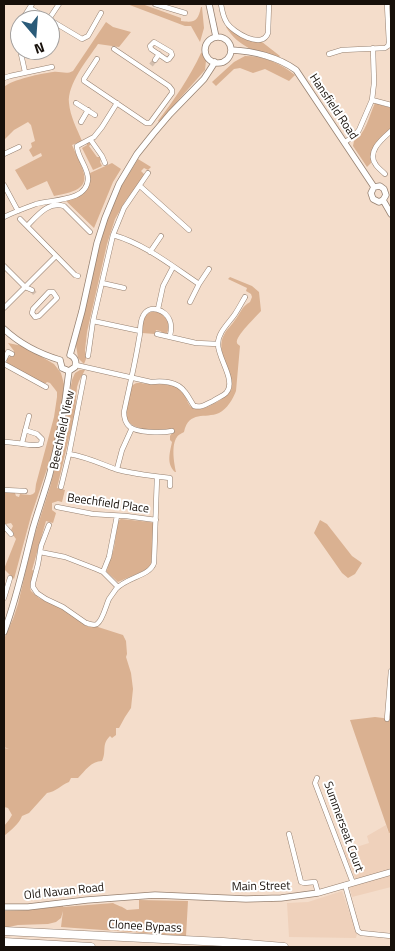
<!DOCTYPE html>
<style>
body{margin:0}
#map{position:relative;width:395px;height:951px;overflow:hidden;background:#f4ddcb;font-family:"Titillium Web",sans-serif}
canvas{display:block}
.frame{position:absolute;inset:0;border:5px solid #17100a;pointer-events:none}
.north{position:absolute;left:10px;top:10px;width:50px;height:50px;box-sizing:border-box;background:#fff;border:1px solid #a29f9d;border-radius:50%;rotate:162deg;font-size:14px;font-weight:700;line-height:20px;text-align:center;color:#17100a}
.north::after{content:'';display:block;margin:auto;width:18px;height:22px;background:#2b5b79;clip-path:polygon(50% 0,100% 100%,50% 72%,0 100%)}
</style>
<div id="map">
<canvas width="395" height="951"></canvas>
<div class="frame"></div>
<div class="north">N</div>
</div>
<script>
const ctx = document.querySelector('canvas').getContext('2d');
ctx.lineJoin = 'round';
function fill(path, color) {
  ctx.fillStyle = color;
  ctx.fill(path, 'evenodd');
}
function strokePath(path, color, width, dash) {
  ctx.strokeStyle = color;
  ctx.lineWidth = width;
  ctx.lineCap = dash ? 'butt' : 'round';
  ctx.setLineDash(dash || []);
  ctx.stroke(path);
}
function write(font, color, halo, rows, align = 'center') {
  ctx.font = font + ' "Titillium Web",sans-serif';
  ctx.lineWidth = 4;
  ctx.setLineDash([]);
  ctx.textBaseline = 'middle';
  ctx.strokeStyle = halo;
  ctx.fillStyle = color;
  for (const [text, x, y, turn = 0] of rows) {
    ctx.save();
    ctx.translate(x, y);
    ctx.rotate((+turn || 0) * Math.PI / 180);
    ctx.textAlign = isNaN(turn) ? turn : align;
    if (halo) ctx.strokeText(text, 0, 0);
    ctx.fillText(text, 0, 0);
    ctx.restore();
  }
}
const built = new Path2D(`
 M386,825L388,832H391V887L352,897L349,886L357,883L344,851L369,843L367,836Z
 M342,891L357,934L356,938L289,937L287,903L308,902Z`);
const green = new Path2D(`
 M127,4H142L181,18V21C195,23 198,21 201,7H202L204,28L200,42L191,26H185Z
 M106,22L113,27L131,32L119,47L98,44C88,59 67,84 69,103C70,116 77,129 82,141L72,145C86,176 97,189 54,196L47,181L27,190L15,170L42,156L41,153L33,157L29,150L32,147L31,143L35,141L31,125L28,122L14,130L4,140V87C11,80 43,73 53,72C61,71 66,75 73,71Z
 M227,26L236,34L243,38L262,42L280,56L278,59C257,52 238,47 226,27Z
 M203,52L206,61L205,70L159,122L158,121C174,100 190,77 201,53Z
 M245,56C264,56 280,63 295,75L289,81L265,69L253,73L240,68L234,69L216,86L212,82L234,62Z
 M375,103L391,108V128L374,146L372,151L371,163L367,167L353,146L354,141C366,133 369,116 375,103Z
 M88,142L91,144L89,146L97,157H100L101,159L100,162L102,166L93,170L82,148L87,145L86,143Z
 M138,159L151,167L148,170L144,168L141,171L145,175L144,177L126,200L115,219L107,244L87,332L85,350L86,359L84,364L78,358L76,345L97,255L107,219L119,190Z
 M112,163L121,169L113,182L94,228L65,200L88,186L90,178V173Z
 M230,277L252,286L259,292L261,311C256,317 235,336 237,343C237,344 239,345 240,346L236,391C233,399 227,409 219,413C205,419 189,410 184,432C182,433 178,435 177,437C171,445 174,463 176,472H175C166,464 170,452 172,442L170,440V436L174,429C161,429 127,434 126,414C125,405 130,395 132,386C137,380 142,384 149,384C161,385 174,382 183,392C187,397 187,405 193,408C202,413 221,400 228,394C231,391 232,388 232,383C228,367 215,349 225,333C227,329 232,325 235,320C240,314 242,306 250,302L252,297L251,294L246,291L247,288L228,279Z
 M156,311C165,315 172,323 167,333H163L160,331L156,330L155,334L142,333C143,322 143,312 156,311Z
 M8,343L23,346L54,364L61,373L64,384L61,416L51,457L31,516L14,579L4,569L16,539L13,535L14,534L11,530L13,526L11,523L6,524L4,523V491L15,493L16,496L19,497L20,494L30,495L33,494L35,492L36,484L54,417L57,397V392L54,388L50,383L47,382L46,383H43L7,363V359L10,356H12L14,351Z
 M80,370H85L79,381L77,387L75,413L57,488L65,490L62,502L58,501L52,503V510L56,513L53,523L46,521L32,570L34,571L30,588L31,591L39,598L63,609L89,627H98L123,635L126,641L127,654L126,657L131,673L133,689L131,708L125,717L119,728H116V735L112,738L110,736C101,745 107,751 102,761C91,761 85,771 78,778H71L69,782C61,785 56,792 47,793L29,813L22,816C19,824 11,830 4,836V826L9,820L12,815L8,808L4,807V748L9,749L4,747V639L13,619L18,604L33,540L50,487L61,443L72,380L75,373Z
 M121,519L150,522L153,523L154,527L151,565L150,567L141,572L118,582L107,572V570L114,548L118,521Z
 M320,520L327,524L352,556L362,563L355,574L348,578L342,573L314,533Z
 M375,717L391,719V832L389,833L350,720Z
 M139,900L188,901L186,936L61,927L63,911L61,918L56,922L48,924L18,925L4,928V911L28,910L63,906V907L113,903C118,906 122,906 127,910L139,909Z`);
const streetTunnel = new Path2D(`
 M151,65L155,60
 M32,290L36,295`);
const street = new Path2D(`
 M155,4L185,13
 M221,4C222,11 223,17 227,23C233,32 262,50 268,33L269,4
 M30,8L82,39L88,36L101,13
 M49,19L59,4
 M22,20L32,4
 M20,24L17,31V36L25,72
 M154,42L171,52L172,55L169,59L167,60L151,49L150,46Z
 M329,54L342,50L385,48L388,46L389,43L387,4
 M97,59L84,79V81L146,123H150L172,93V90L169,86L114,49
 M155,60L159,54
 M4,78L10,76L52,67
 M372,100L391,105
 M76,103L95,115
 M81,122L88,110
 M90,139L102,156L105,163
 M345,142L354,136L359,130L372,100L374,83L373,48
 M4,154L19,147
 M385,174C382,171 378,168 376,165C366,152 382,139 391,131
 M4,185L18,211
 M140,186L189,230
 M4,217C14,212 25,208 36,204C52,199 87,202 88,179C88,167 77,157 77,146L94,137L102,127L117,103
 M20,219L75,275L78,276
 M27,226C37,216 48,201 64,206L90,232
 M113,235C145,244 172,266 199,284
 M150,252L161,236
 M4,266L25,287L32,290
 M102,283L124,288
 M49,292H53L57,298L39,316L35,317L32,313L33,309Z
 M190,302L199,284L209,269
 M4,308L56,256
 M158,309L163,286L173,267
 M93,321L140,331
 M157,334L196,343L218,344
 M170,336C171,331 172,326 170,321C166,310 149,303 143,316C139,323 141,332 139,339C135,364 129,388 124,412C124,418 125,423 130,427C138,433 162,433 172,431
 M88,356L93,321L113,235L124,208L148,173
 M4,360L8,352L12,354
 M4,364L46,387
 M76,365L151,382C163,381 177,381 185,392C189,397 191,402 194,406C202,408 206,404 213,401C217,398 223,396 226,393C237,381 218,359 218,344C218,332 229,323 235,314C239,308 242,302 245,297
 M4,442C14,441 34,448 41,444L42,439L37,434L25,430
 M22,443L29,416
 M69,454C87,457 99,463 115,469C133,474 152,476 170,478V486
 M117,469L122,450L132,428
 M61,487L69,454L84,377
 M4,490L25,491
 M57,507L93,514L126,516L156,520
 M49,525L41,546L38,564L33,583V587L37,593L46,599L63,607L86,623C90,624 94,626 97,624C103,620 106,605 109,599C111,596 114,592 116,589C127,577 150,576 154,563L157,477
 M4,526L11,534
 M40,552L65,557L96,569L103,572L118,587
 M103,572L109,557L117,516
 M4,598L10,578
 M387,719L391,671
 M317,778L315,783L353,883
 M289,834L301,882L304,883L315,882L318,893
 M345,885L358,931L361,933L391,936`);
const secondary = new Path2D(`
 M209,4L216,37
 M205 50a13 13 0 1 1 26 0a13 13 0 1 1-26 0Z
 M232,50C253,51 278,57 296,70L374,187
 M374,187L371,193L373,199L379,202L383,200
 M374,187L380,186L384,189L386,195L383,200
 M383,200L391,214
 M4,329C20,344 40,354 60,360
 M70,355L82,311L97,243L105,218L119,184L137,154L153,134L170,114L204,79L215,62
 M60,360L62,368L69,371
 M69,371L75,367C77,362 75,357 70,355
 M4,632C17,598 24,563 33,528C38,511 44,494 49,477C59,442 65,407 69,371
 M4,907H28L87,900L155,895L246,899L281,898L318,893L391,872`);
const highway = new Path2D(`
 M4,931L223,942L284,947
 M4,942L91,947`);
const streetNames = [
 ["Hansfield Road",333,107,56],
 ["Beechfield View",63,430,-78],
 ["Beechfield Place",108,504,8],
 ["Summerseat Court",343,827,70],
 ["Main Street",261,887,-1],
 ["Old Navan Road",64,892,-6],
 ["Clonee Bypass",145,927,3]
];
fill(built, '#efd1bb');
fill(green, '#dab191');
strokePath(streetTunnel, '#d3beae', 4.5, [4.5, 2]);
strokePath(street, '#968171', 5.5);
strokePath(secondary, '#968171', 7);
strokePath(highway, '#968171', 9);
strokePath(street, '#fff', 4.5);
strokePath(secondary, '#fff', 5.5);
strokePath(highway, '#fff', 8);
write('12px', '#17100a', '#fff', streetNames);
</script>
